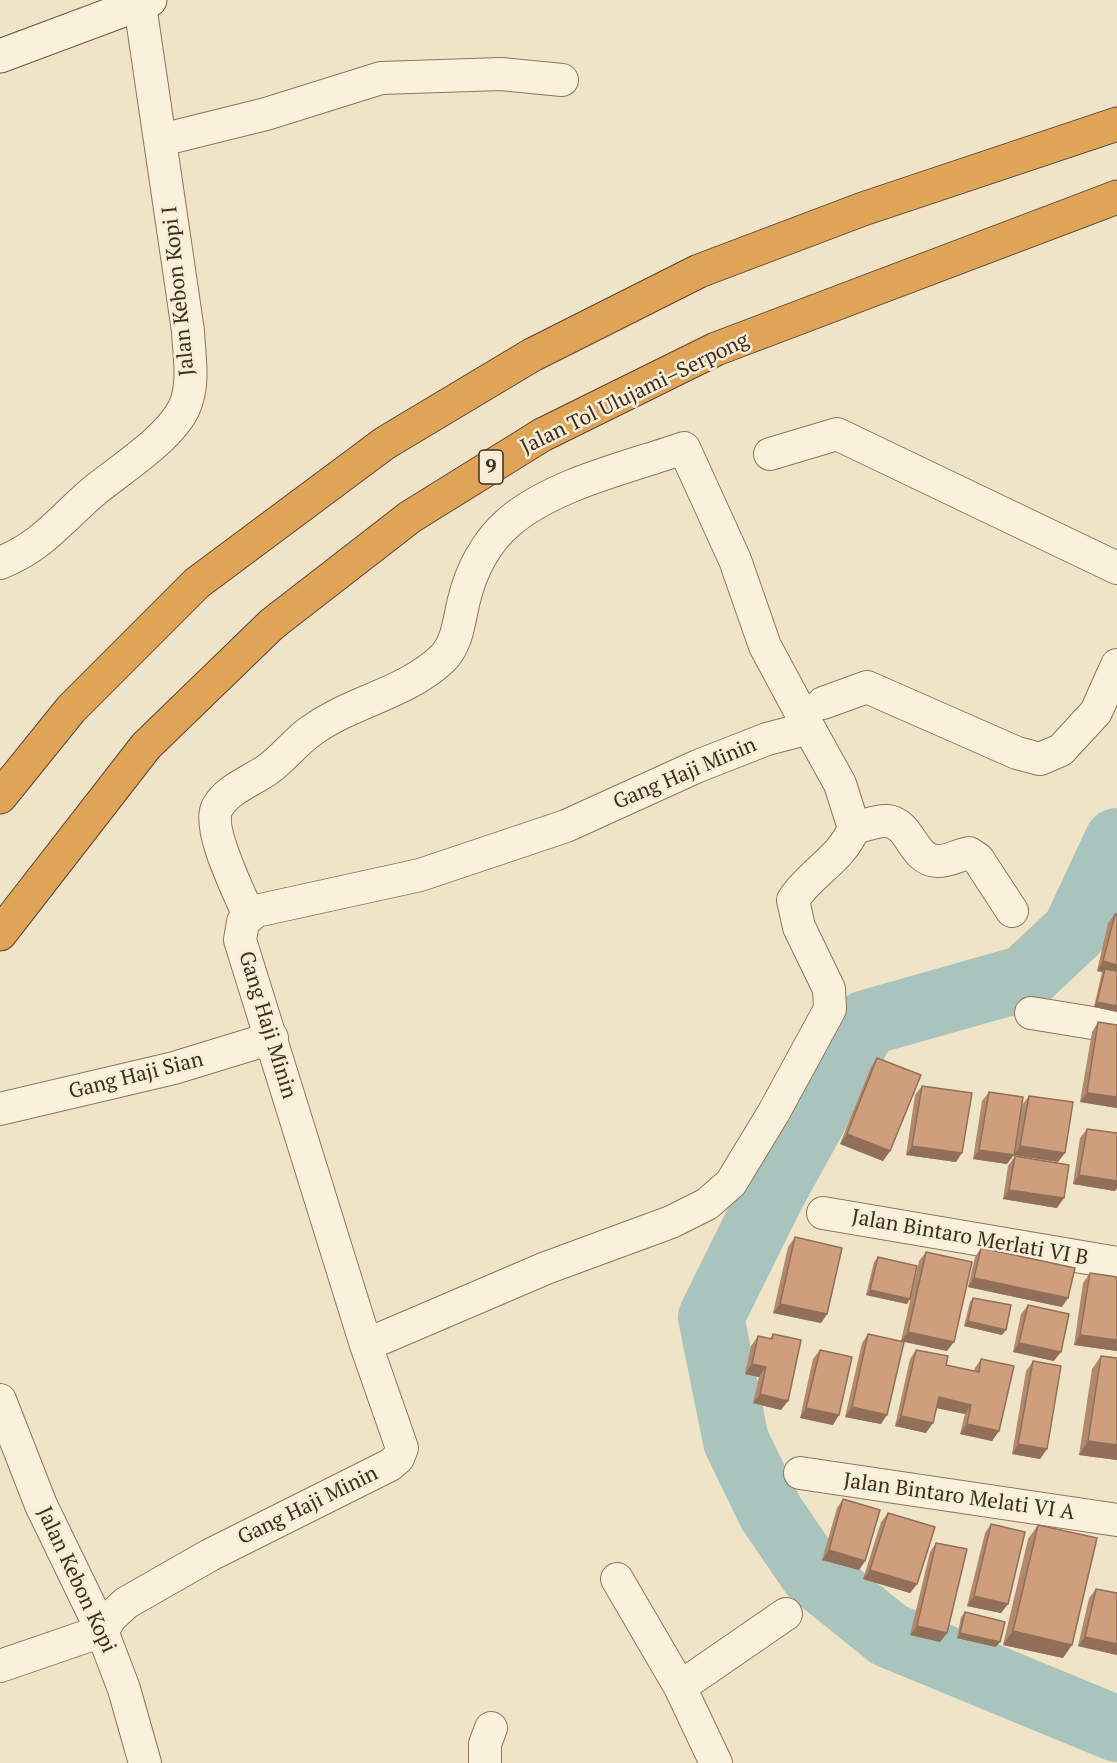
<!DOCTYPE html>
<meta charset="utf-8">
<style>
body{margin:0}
canvas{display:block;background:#f0e4c8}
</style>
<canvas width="1117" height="1763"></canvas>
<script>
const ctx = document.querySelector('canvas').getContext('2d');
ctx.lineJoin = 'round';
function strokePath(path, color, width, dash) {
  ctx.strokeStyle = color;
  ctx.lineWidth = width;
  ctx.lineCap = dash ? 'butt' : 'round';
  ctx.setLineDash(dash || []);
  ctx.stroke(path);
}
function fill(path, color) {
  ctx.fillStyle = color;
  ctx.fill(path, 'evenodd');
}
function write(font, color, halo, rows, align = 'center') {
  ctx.font = font + ' "PT Serif",serif';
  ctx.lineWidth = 5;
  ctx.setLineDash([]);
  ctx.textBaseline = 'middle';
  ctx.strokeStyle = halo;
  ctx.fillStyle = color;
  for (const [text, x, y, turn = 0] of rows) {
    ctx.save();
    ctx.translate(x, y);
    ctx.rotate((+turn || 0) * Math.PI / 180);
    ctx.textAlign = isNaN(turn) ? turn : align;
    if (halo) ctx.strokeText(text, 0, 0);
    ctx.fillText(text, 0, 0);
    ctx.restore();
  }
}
const river = new Path2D(`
 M1117,841L1075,931L1025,978L866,1023L772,1194L711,1317L736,1441L771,1513L812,1573L889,1635L1117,1729`);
const street = new Path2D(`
 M161,140L266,114L381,78L501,74L562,80
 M770,454L837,434L1117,568
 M0,563C43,546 61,519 94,491C121,469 169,439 184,408C195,384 189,356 188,331L140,5
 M823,703L867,687L1017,753L1040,759L1061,750L1096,712L1117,665
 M854,828C864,826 877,820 887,821C911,823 912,860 937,861C947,862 958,855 969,853L978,859L1012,911
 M1031,1013L1117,1027
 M0,1109L174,1068L272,1038
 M823,1213L1117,1263
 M366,1345L546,1268L671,1222L707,1204L731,1183L774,1112L830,1009L829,989L799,927L793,900C810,873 841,860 854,828L840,784L809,728
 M0,1400L41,1505L102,1631L124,1689L145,1763
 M800,1473L1117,1520
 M617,1579L680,1687L786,1614
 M0,1666L102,1631L111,1617L126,1603L210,1555L390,1465L398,1458L402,1448L366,1345L240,940L243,922L256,911L420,875L566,826L698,766L767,739L809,728L765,646L735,560L684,448C629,467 553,484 509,522C486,542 471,571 464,600C459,619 458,644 442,659C405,694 352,701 311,731C295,742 283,759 267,770C251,781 226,790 217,808C207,830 240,894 249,916
 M680,1687L716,1763
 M485,1763V1744L491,1728`);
const secondary = new Path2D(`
 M0,56L150,0`);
const highway = new Path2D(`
 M0,797L71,709L197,583L385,443L532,355L699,271L863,209L1117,124
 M0,934L146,746L272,624L410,517L542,435L716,349L1117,197`);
const wall = new Path2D(`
 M1115,914H1117V1012L1094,1007L1102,972L1097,971L1108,923Z
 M1098,1022L1117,1025V1108L1080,1102L1092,1032Z
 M877,1058L890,1151L883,1161L840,1144L871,1067Z
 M922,1086L956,1162L906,1155L915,1095Z
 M989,1092L1007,1164L973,1159L982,1101Z
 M1029,1096L1058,1162L1014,1155L1022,1105Z
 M1087,1129L1117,1133V1188L1115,1191L1073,1184L1080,1138Z
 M1015,1156L1057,1208L1003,1199L1008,1166Z
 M795,1237L827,1314L821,1323L773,1313L788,1247Z
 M981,1248L1062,1307L968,1287L975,1257Z
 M926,1252L947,1351L904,1342L881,1424L845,1417L862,1343L868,1334L901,1341L919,1261Z
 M878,1257L907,1304L866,1295L874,1262Z
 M1090,1273L1117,1277V1351L1074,1345L1083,1283Z
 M973,1298L1002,1335L964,1326L970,1302Z
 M1028,1305L1054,1361L1013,1352L1021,1314Z
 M773,1334L781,1410L753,1403L759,1377L745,1374L751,1346L758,1336L770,1339Z
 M820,1350L833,1425L800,1418L813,1359Z
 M916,1350L946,1365L974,1371L975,1368L981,1359L999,1431L992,1441L960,1434L965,1414L936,1408L926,1433L895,1426L910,1359Z
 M1101,1356L1117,1460L1079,1455L1092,1369Z
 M1033,1361L1047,1449L1040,1459L1012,1454L1026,1371Z
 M843,1499L865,1561L859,1570L822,1560L837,1508Z
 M888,1513L917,1584L910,1593L863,1579L881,1522Z
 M991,1524L1008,1604L1001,1613L967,1606L985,1533Z
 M1038,1525L1063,1658L1003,1645L1028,1539Z
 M936,1543L947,1633L940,1642L910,1635L930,1552Z
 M1096,1589L1117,1593V1655L1078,1646L1089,1598Z
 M965,1612L996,1647L957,1638L961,1617Z`);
const shadedWall = new Path2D(`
 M1103,961L1117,965V975L1105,969L1102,972L1097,971Z
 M1097,1002L1117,1006V1012L1094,1007Z
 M1087,1093L1117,1097V1108L1080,1102Z
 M847,1134L890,1151L883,1161L840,1144Z
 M912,1146L962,1153L956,1162L906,1155Z
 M1020,1146L1065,1153L1058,1162L1014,1155Z
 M979,1150L1014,1155L1007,1164L973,1159Z
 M1079,1175L1117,1181V1188L1115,1191L1073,1184Z
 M1009,1190L1064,1198L1057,1208L1003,1199Z
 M974,1278L1068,1298L1062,1307L968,1287Z
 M870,1290L910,1299L907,1304L866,1295Z
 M780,1304L827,1314L821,1323L773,1313Z
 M968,1321L1006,1330L1002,1335L964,1326Z
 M908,1332L954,1342L947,1351L901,1341Z
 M1080,1335L1117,1340V1351L1074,1345Z
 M1019,1343L1061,1352L1054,1361L1013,1352Z
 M752,1364L766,1367L759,1377L745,1374Z
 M760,1394L788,1401L781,1410L753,1403Z
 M939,1397L971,1405L965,1414L932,1407Z
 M852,1407L887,1415L881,1424L845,1417Z
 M806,1408L839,1415L833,1425L800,1418Z
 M901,1416L933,1423L926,1433L895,1426Z
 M967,1424L999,1431L992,1441L960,1434Z
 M1088,1441L1117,1445V1460L1079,1455Z
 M1018,1444L1047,1449L1040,1459L1012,1454Z
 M829,1550L865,1561L859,1570L822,1560Z
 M870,1570L917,1584L910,1593L863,1579Z
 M974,1596L1008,1604L1001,1613L967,1606Z
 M917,1626L947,1633L940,1642L910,1635Z
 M1013,1631L1072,1645L1063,1658L1003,1645Z
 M960,1633L1000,1642L996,1647L957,1638Z
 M1085,1637L1117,1644V1655L1078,1646Z`);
const building = new Path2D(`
 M1115,914H1117V965L1103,961Z
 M1105,969L1117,971V1006L1097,1002Z
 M1098,1022L1117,1025V1097L1087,1093Z
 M877,1058L921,1075L890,1151L847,1134Z
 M922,1086L972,1093L962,1153L912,1146Z
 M989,1092L1023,1097L1014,1155L979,1150Z
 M1029,1096L1073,1102L1065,1153L1020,1146Z
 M1087,1129L1117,1133V1181L1079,1175Z
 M1015,1156L1069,1165L1064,1198L1009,1190Z
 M795,1237L842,1248L827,1314L780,1304Z
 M981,1248L1075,1268L1068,1298L974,1278Z
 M926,1252L972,1262L954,1342L908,1332Z
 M878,1257L917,1266L910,1299L870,1290Z
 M1090,1273L1117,1277V1340L1080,1335Z
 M973,1298L1011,1305L1006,1330L968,1321Z
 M1028,1305L1069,1314L1061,1352L1019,1343Z
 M773,1334L801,1340L788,1401L760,1394L766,1367L752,1364L758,1336L772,1339Z
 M868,1334L904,1342L887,1415L852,1407Z
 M820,1350L852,1357L839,1415L806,1408Z
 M916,1350L948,1356L946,1365L979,1372L981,1359L1014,1366L999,1431L967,1424L971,1405L939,1397L933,1423L901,1416Z
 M1101,1356L1117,1358V1445L1088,1441Z
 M1033,1361L1061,1366L1047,1449L1018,1444Z
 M843,1499L880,1510L865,1561L829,1550Z
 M888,1513L935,1527L917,1584L870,1570Z
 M991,1524L1025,1532L1008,1604L974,1596Z
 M1038,1525L1097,1538L1072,1645L1013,1631Z
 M936,1543L967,1549L947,1633L917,1626Z
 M1096,1589L1117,1593V1644L1085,1637Z
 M965,1612L1005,1622L1000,1642L960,1633Z`);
const shields = [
 [491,467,24]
];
const shieldNames = [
 ["9",491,467]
];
const streetNames = [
 ["Jalan Kebon Kopi I",179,291,-96],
 ["Jalan Tol Ulujami–Serpong",635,394,-26],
 ["Gang Haji Minin",685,774,-23],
 ["Gang Haji Minin",267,1025,73],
 ["Gang Haji Sian",136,1076,-14],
 ["Jalan Bintaro Merlati VI B",970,1238,10],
 ["Jalan Bintaro Melati VI A",959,1497,8],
 ["Gang Haji Minin",308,1506,-26],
 ["Jalan Kebon Kopi",76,1580,65]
];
strokePath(river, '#a9c4bc', 66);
strokePath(street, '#8d765c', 34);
strokePath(secondary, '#6f573f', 35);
strokePath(highway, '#5b4430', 35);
strokePath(street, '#faf1dc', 32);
strokePath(secondary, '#faf1dc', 33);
strokePath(highway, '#e0a458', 33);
fill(wall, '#b2896c');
fill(shadedWall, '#916f58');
fill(building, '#cf9f7d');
strokePath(building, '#916f58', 1.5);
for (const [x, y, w] of shields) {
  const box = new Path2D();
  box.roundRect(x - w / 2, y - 17, w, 34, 4.5);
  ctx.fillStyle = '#f7eed8';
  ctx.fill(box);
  strokePath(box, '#3d2e20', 1.5);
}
write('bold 20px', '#3d2e20', null, shieldNames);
write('21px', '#3d2e20', '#f7eed8', streetNames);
</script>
